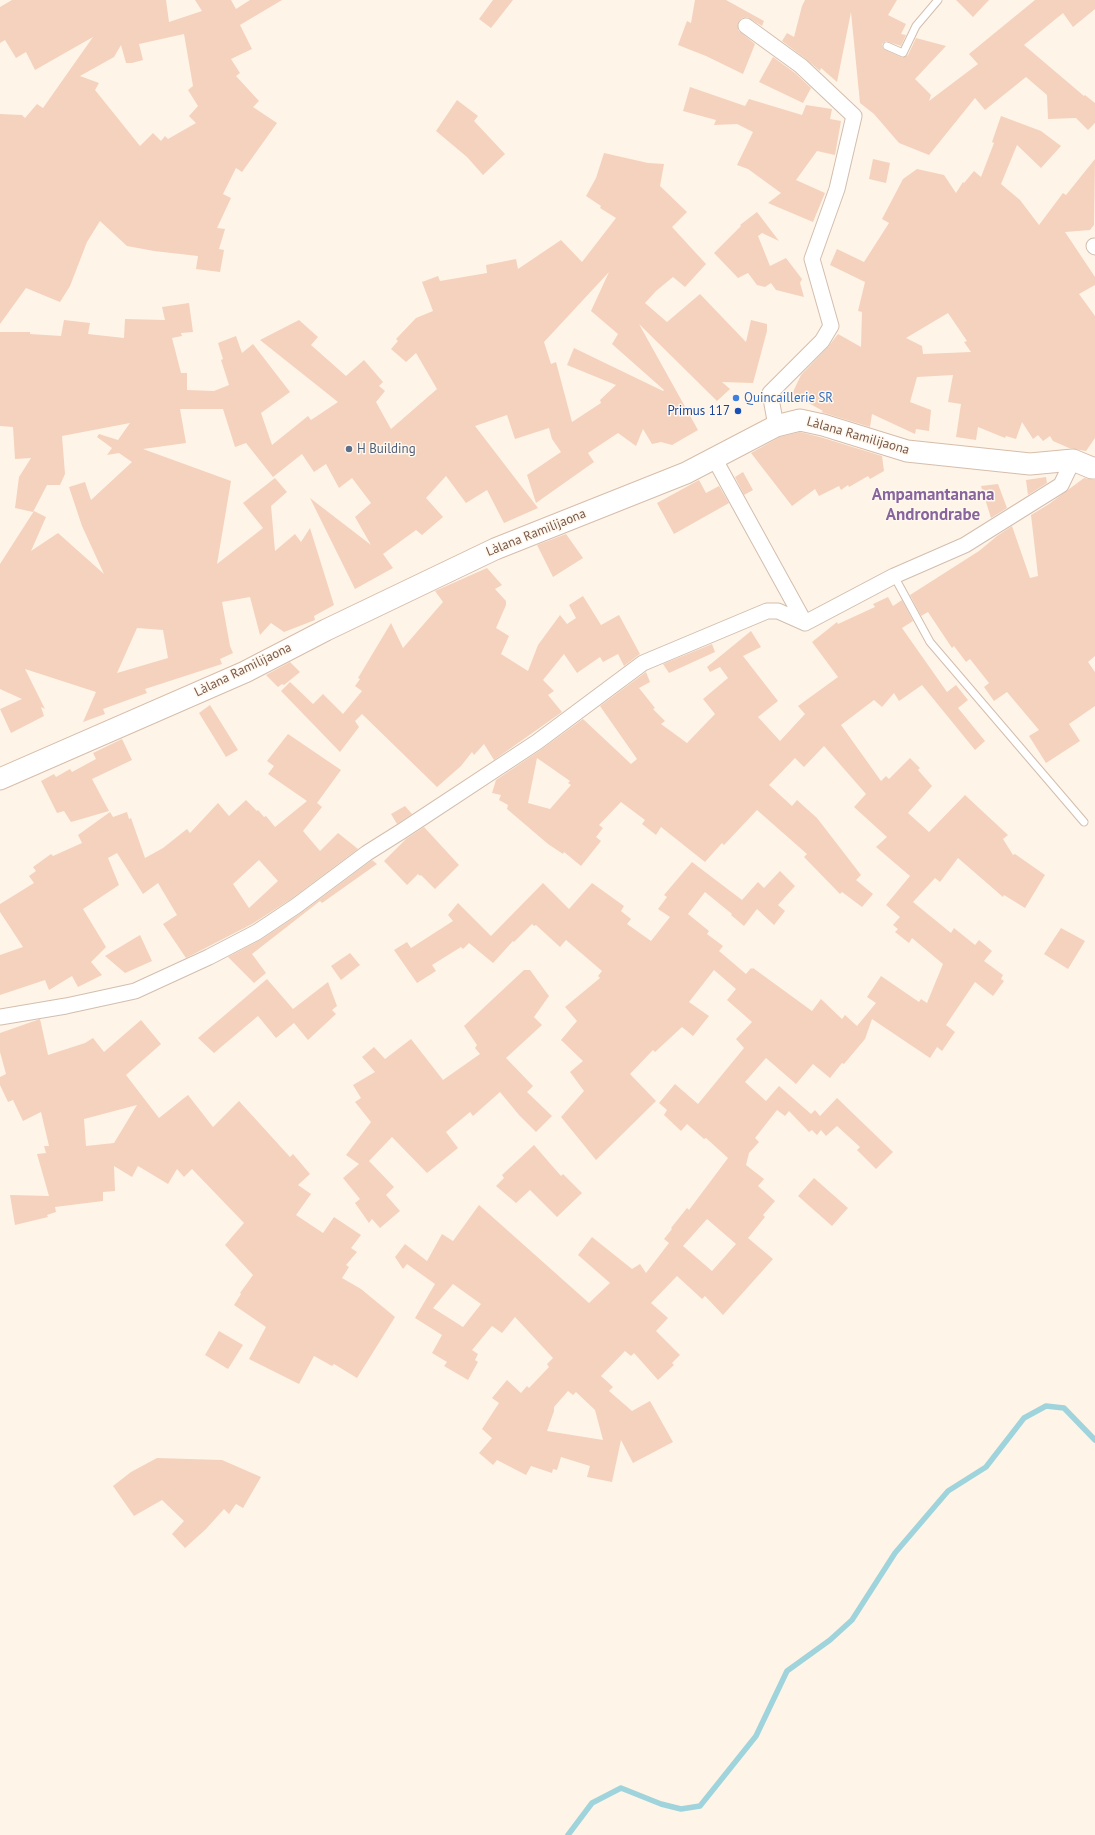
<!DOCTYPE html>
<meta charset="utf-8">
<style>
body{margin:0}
canvas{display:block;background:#fef4e7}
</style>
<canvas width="1095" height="1835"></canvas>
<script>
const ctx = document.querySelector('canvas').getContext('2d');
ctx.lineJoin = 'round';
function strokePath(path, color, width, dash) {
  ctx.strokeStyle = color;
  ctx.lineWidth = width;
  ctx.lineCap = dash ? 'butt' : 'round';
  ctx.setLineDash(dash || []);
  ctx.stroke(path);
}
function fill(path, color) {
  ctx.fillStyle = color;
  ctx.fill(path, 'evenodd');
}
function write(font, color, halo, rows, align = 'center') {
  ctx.font = font + ' "PT Sans",sans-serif';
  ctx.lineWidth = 3;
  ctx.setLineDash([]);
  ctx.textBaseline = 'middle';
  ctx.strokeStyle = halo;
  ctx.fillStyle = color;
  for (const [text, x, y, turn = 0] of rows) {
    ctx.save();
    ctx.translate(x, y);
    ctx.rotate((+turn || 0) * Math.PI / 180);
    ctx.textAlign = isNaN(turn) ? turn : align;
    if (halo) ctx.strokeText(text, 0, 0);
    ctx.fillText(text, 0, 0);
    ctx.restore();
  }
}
const stream = new Path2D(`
 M568,1835L592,1803L621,1788L661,1804L681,1809L700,1806L756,1736L787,1671L830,1640L852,1620L895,1553L948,1491L986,1467L1024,1418L1046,1406L1064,1408L1095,1440`);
const building = new Path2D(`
 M12,0H166L169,22L202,11L195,0H231L236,9L250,0H282L240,25L252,49L231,59L240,73L236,76L259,101L253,107L277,123L242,172L236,168L223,194L231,198L217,228L225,229L219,249L224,250L220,272L196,269L198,256L154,251L127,246L100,221L87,242L70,286L60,302L26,288L0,324V114L22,115L25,118L37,104L43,108L93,37L35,70L26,52L16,58L5,40L0,43V7ZM184,34L193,86L188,90L198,106L189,116L196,123L168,139L165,136L161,141L153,133L140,146L95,90L99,83L80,76L114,57L121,45L126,63H132L143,60L139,44Z
 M493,0H513L491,28L479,19Z
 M695,0H726L764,21L762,26L747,17L742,18L739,21L738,30L755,44L743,74L706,56L678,45L687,21L691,23Z
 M805,0H897L888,15L906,24L901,34L906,35L901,46L886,41L882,44L883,49L903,58L908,55L916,38L946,46L915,79L931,95L929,101L978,64L969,54L1035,0H1095V9L1073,27L1063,13L1024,45L1084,96L1085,95L1095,103V123L1088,130L1076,118L1048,119L1047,95L1026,77L985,110L975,98L929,155L899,143L874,114L860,103L851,12L837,82L821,68L820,71L806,59L782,41L787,33L794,37L802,6Z
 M956,0H989L973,17Z
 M773,57L795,73L811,88L803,103L759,82Z
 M690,87L745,106L749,99L802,115L806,105L832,109L830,119L841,121L835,155L817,151L796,180L825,193L813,222L768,203L781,193L748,169L737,165L753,132L737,124L714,125L716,120L683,111Z
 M457,100L478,116L474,121L505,154L483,175L467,157L436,131Z
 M1001,116L1041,131L1061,146L1041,168L1017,145L1001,184L1020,200L1039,225L1063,193L1066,195L1095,159L1094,225L1090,230L1065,232L1095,277V285L1079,294L1095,316V438L1086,451L1069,448L1053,441L1050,436L1043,441L1038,435L1033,439L1022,422L1016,439L1006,436L1005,438L978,427L976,440L956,437L961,404L948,402L953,375L917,377L910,402L931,410L929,431L916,429L915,434L872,414L870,427L821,412L823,411L792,394L801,375L828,347L838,334L861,347L862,312L858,311L865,282L830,265L837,249L864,262L889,223L882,219L903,179L917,169L944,175L956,193L963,182L964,183L974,171L981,177L994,143L992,142ZM948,313L967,341L964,342L971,352L923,354L922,346L906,338Z
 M604,153L648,163L664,164L660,186L687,212L672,227L706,264L685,287L673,277L656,291L645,303L667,322L700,294L746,342L751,320L767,324V331L753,383L722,382L730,389L717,401L639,324L698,430L672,445L661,442L652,444L643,429L636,446L618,433L588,453L594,462L536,503L527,475L561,452L552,439L549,428L515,439L507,415L475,426L538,508L504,523L487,490L466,503L446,476L426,498L443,517L422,535L416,530L383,554L393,568L355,589L310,498L371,545L355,517L371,503L352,478L339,488L326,464L314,472L302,454L273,477L246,443L235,447L223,409H180L186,443L143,449L231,481L217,564L263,528L243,503L275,478L287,492L271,506L275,551L295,534L301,542L310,528L334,605L314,616L315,620L284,632L271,623L260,635L250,597L222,602L230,646L233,653L220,659L222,664L145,689L147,693L103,709L105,714L83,722L96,692L25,669L45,709L41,707L44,716L11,733L0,709L22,699L0,689V564L34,511L46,517L31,551L58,533L104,574L82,526L69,487L85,482L91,500L132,462L119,453L107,455L112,448L97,437L99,434L118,440L130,423L62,436L65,474L60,485H47L33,512L15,508L19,477L31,458L15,459L13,427L0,426V332H30V334L61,336L64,320L90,323L88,334L124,338L125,319L165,320L162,307L189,303L193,332L181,333L182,336L172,338L181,373H187V390L214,391L229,385L221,360L223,359L218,343L236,336L242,353L253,344L290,392L261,413L272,445L308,416L311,420L338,402L260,340L299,320L318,337L311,345L346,376L364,360L383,382L379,386L385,391L376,402L391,429L437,389L416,353L406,362L391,349L398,341L396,339L416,318L433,311L422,282L438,276L440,281L487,273L486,265L516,259L518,269L561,240L582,262L616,218L600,208L601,206L586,196L596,178ZM609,272L591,311L618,334L612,344L664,390L663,391L574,348L567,365L616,385L600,400L601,403L572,422L556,362L551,364L544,342ZM137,628L163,630L168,658L117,673Z
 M873,159L890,163L886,183L869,179Z
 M757,212L779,241L762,233L758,236L770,266L786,258L802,279L800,283L804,297L776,290L771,283L765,287L757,285L748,273L738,278L714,253L741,226L740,225Z
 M800,432L820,437L882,456L884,471L870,479L868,476L849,487L848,485L841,490L839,486L819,496L815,489L792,506L751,453L780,437Z
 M743,472L753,490L744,495L735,477Z
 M1046,477L1047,483L1028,495L1026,480Z
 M1084,478L1095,480V656L1088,662L1095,672V706L1069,724L1080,741L1046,763L1029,736L1039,730L1007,692L994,701L984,687L989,683L970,659L966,662L954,646L952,648L928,612L921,616L910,595L979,551L997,536L1012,526L1030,578L1038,576L1031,515L1049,504Z
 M699,480L706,493L719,486L729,503L674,534L657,503Z
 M998,484L1007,508L991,518L981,486Z
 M566,534L583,558L553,577L537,545Z
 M487,568L502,585L495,589L506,601V605L496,628L509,636L501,654L528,671L538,645L560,615L567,624L576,618L569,605L583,596L601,625L619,615L640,654L624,666L618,654L603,662L600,657L577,673L564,654L543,680L554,691L548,695L562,712L494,760L484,744L474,755L472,752L461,766L437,787L362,714L355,721L359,727L340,752L281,691L290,682L313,704L323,694L343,714L362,691L355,686L360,679L358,678L391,623L403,648L443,602L435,591Z
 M888,597L893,606L902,600L913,621L902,628L947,692L956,685L968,700L958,708L985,741L975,750L922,685L899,701L894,693L882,707L874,700L841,725L881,781L886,776L889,779L910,758L920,768L918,770L932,786L908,813L929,832L965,795L1008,835L1003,839L1013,855L1015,854L1045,875L1025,908L1004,895L1003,897L958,858L940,882L935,878L913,902L951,933L954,928L975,945L979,940L992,951L984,961L1003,975L1001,979L1004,981L993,996L975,982L946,1025L955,1032L942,1051L937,1047L930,1058L872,1019L865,1039L844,1064L842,1063L830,1078L813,1064L796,1084L766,1058L745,1082L766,1101L779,1086L811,1114L815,1110L820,1116L837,1098L893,1152L876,1169L857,1150L860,1147L837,1126L826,1136L821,1130L817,1135L812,1130L809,1132L789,1111L785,1116L777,1110L755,1138L759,1142L749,1153L746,1165L764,1179L758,1186L775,1201L763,1215L765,1217L748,1238L773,1259L723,1315L705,1296L702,1299L677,1276L651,1303L668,1318L656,1331L680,1355L672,1363L674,1365L658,1380L634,1353L631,1356L625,1351L601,1376L613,1387L609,1391L632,1411L650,1401L673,1442L633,1463L621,1440L612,1482L587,1477L590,1466L561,1457L557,1470L553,1469L552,1473L531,1466L526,1475L497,1460L493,1465L479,1453L492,1438L482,1429L499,1403L492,1398L507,1380L521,1393L527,1386L529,1388L549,1367L547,1364L553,1358L515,1317L502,1333L492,1326L472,1350L478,1354L475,1360L478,1362L468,1380L444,1366L447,1362L432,1353L442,1335L415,1318L435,1284L407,1264L403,1269L395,1257L405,1244L427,1261L442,1234L453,1241L479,1205L589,1303L610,1283L578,1255L592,1237L632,1269L640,1264L646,1273L669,1243L664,1239L672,1229L671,1228L687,1208L689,1210L728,1158L706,1138L704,1139L687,1124L681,1131L664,1115L667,1110L659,1103L675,1084L698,1104L744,1048L736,1039L752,1022L727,1000L736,989L714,970L689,1002L709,1016L693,1036L682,1027L655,1052L653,1050L630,1074L656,1101L596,1160L561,1117L584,1091L570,1072L583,1061L561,1040L577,1021L565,1007L600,978L598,976L602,971L566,940L560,947L536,925L534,926L532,924L514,942L513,941L493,963L469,943L463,949L461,947L432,965L436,971L417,983L394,950L407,942L411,948L453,921L448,915L458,903L491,936L543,883L569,909L592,883L624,906L621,911L631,919L627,924L651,941L670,917L658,909L667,897L664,895L692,862L742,900L758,882L764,888L780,871L795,886L778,905L785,911L774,925L757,909L744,926L731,915L732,914L705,892L688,914L709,931L707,934L723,946L719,951L746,974L751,968L752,969L753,968L812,1011L821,999L842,1019L845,1015L857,1026L876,1003L867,997L881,976L919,1002L921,999L927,1003L943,964L912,938L909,943L895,932L898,929L893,925L900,917L886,905L910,876L876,847L887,837L854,807L866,794L824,746L804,767L795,758L769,785L792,806L797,800L817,818L861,875L856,880L873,894L862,907L842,892L840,894L804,857L807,854L757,810L724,845L722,843L705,862L661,827L656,835L642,824L645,820L621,802L599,825L603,828L596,837L601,841L581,866L564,852L563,854L548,844L507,809L508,805L499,800L501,795L492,793L496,780L542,749L583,719L631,764L637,759L600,706L646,672L650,682L639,688L655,708L653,709L665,721L661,724L687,743L715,714L703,699L728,678L720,667L710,672L707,667L751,631L761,647L743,656L778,701L758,717L780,741L805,714L798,706L838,677L812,642L837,622L838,624L875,607L873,604ZM537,758L570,781L568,783L571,785L550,809L528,803ZM707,1219L736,1244L712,1271L683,1246ZM453,1284L481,1304L463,1327L433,1308ZM568,1391L573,1395L576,1392L595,1410L603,1440L547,1431L554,1411V1407Z
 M712,644L715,652L669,673L663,664Z
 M290,662L300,672L284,685L282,684L278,687L266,675Z
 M210,705L238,750L226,757L199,713Z
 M288,734L341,770L317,803L322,807L303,831L320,851L338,833L358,849L291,899L252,924L186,958L163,924L177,915L158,883L143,894L117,853L108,858L119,885L83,909L106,947L91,962L102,975L78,987L72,976L49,990L45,980L0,995V955L23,947L0,912V904L34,883L29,876L36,871L33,867L51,854L53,856L82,843L78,835L110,812L113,817L127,812L129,819L131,818L145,858L163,848L187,829L190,833L218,803L229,816L246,800L257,811L258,810L264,817L266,816L275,827L307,801L268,774L274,766L267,761ZM259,860L278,881L249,908L233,884Z
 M122,739L132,760L92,779L109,811L71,822L64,811L57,813L41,781L54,774L56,777L70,769L72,772L96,759L93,753Z
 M405,806L412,814L397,824L391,814Z
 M424,827L459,865L435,889L421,875L420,876L418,874L407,885L384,861L406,839Z
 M372,860L377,864L322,903L320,901L252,954L266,973L254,983L228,957L262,939L301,913Z
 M1061,928L1085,941L1068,969L1044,954Z
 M140,935L152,961L125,973L105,956Z
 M350,953L360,965L341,980L331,966Z
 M524,970H530L549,996L534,1017L542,1025L506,1058L533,1086L527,1092L552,1116L536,1132L519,1115L500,1092L473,1116L470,1112L446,1132L458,1148L427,1173L392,1137L369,1161L394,1187L386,1195L400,1211L380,1228L372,1219L369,1223L355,1203L360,1199L343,1178L359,1164L346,1155L371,1122L355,1102L361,1098L353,1085L375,1072L362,1057L374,1047L385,1059L411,1039L443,1080L480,1054L475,1048L477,1045L464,1026Z
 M267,979L293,1009L328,982L337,1006L332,1010L336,1014L308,1040L294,1023L276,1038L258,1016L214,1053L198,1038Z
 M40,1019L48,1055L85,1043L93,1038L104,1052L141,1020L161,1044L126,1075L159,1118L188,1095L213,1127L239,1101L290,1157L293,1154L310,1174L298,1185L311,1194L296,1215L323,1233L334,1217L361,1235L351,1248L357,1252L346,1265L349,1267L342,1278L361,1289L395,1317L357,1378L334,1364L332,1366L314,1356L299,1384L249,1359L266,1327L234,1305L241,1294L240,1293L253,1275L225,1245L244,1223L192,1169L184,1177L177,1169L168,1184L138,1166L132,1177L114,1166L115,1191L103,1192V1201L55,1207L56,1212L47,1215L48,1217L15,1225L10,1195L49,1196L37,1154L46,1153L44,1146H49L41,1112L23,1121L13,1100L8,1102L0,1085V1077L6,1074L0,1052V1033ZM137,1105L114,1143L86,1146L84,1119Z
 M534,1145L561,1176L563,1174L582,1193L557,1217L530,1190L516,1203L496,1186L504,1178L502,1175Z
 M814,1178L848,1208L832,1226L798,1196Z
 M219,1331L243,1345L228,1369L205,1355Z
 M157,1458L222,1460L261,1477L243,1508L236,1504L229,1514L224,1509L206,1529L185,1548L172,1534L184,1521L162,1500L134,1516L113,1486L131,1472Z`);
const lane = new Path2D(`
 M887,46L903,53L916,26L938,0
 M894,576L930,642L1084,822`);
const street = new Path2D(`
 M746,26L801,66L854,116L837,189L812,259L831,326L822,341L770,393L776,426
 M1094,246L1095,247
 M714,458L805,623
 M0,1017L66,1006L135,991L209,957L257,932L296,906L367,853L402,831L537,742L643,663L767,611H778L805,623L894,576L965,545L1061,485L1073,460`);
const secondary = new Path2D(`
 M0,779L245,672L326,630L495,549L686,473L776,426L800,420L823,425L907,451L1030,464L1073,460L1092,468H1095`);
const markers = [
 [736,398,4,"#3f7fe0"],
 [738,411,4,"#1a4fb4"],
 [349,449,4,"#5c6f8a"]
];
const shopNames = [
 ["Quincaillerie SR",744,398]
];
const transitNames = [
 ["Primus 117",730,411]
];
const streetNames = [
 ["Làlana Ramilijaona",858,436,16],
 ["Làlana Ramilijaona",536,533,-22],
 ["Làlana Ramilijaona",243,670,-26]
];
const serviceNames = [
 ["H Building",357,449]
];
const districtNames = [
 ["Ampamantanana",933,495],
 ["Androndrabe",933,515]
];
strokePath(stream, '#9fd4dc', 5.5);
fill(building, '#f5d2bd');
strokePath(lane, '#d3beae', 9);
strokePath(street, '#d3beae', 17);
strokePath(secondary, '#d7bdab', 23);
strokePath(lane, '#fff', 7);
strokePath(street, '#fff', 15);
strokePath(secondary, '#fff', 21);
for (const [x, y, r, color] of markers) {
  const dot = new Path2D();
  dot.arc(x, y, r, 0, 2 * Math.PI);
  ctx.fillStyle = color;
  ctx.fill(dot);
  strokePath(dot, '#fff8ef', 1.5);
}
write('13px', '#366cbe', '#fff8ef', shopNames, 'left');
write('13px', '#164399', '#fff8ef', transitNames, 'right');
write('13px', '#7a5949', '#fff8ef', streetNames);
write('13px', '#4e5e75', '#fff8ef', serviceNames, 'left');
write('bold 17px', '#88659d', '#fff8ef', districtNames);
</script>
